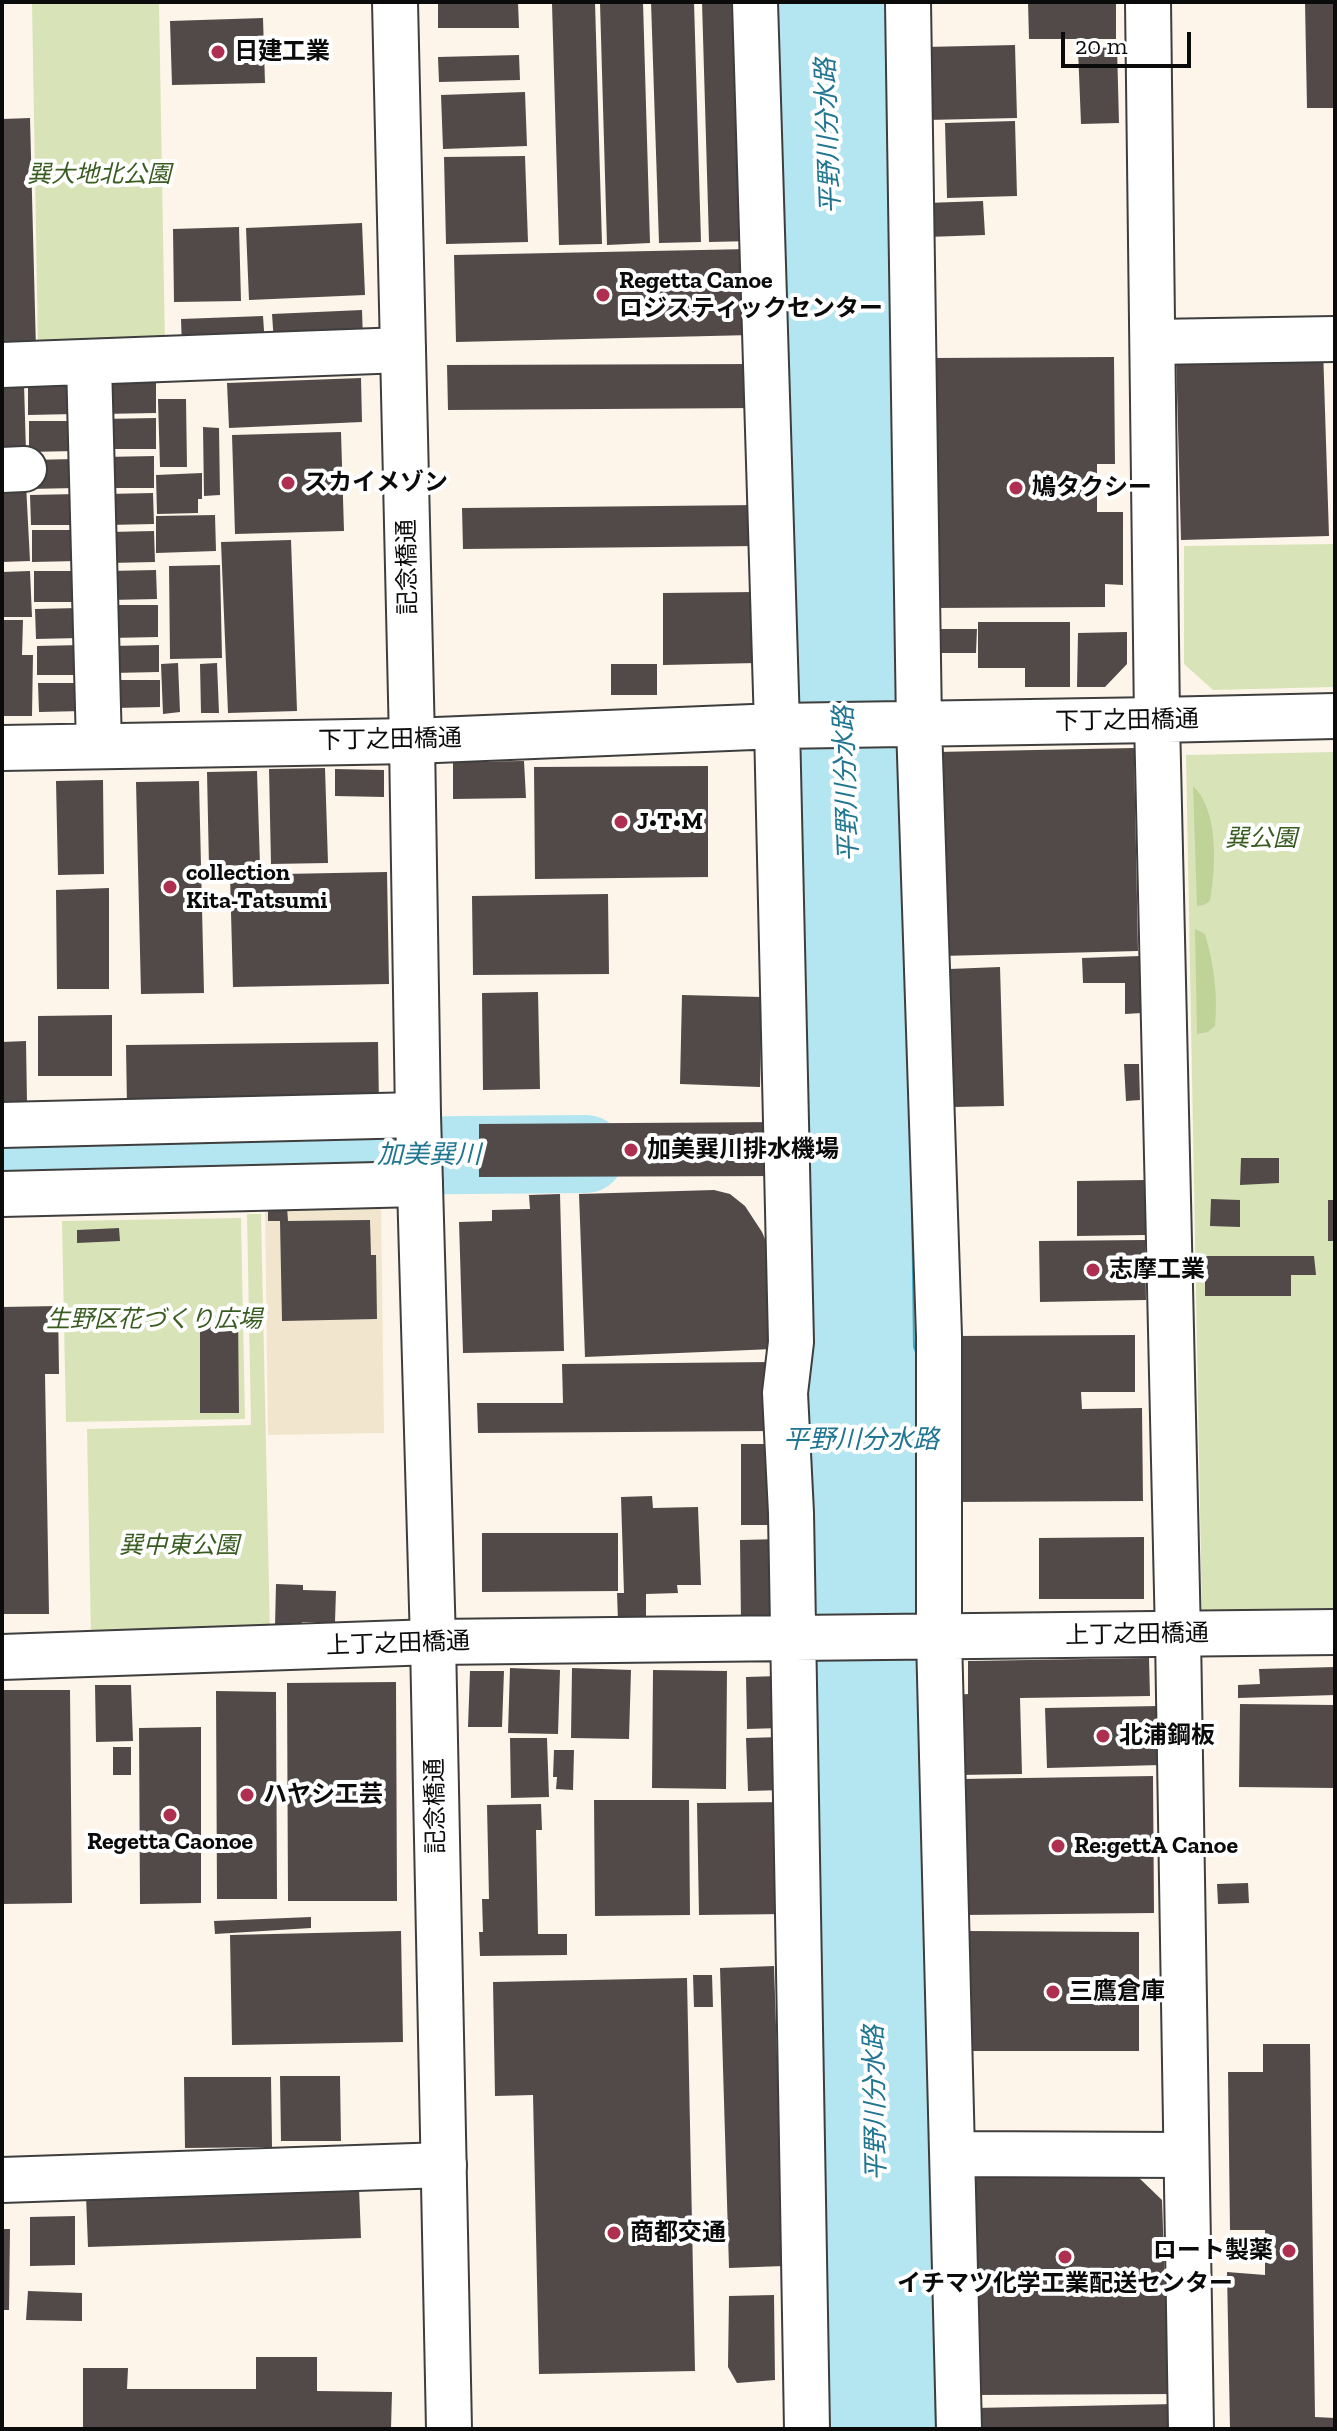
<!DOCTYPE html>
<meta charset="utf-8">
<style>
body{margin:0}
#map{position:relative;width:1337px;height:2431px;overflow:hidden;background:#fdf5ea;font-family:"Zilla Slab",serif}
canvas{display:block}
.frame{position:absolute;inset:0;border:4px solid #0b0b0b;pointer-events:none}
.scale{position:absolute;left:1061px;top:32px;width:130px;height:36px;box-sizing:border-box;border:4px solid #0b0b0b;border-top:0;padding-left:10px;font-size:24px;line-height:28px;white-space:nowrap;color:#0b0b0b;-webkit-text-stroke:6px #fff;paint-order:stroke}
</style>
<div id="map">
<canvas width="1337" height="2431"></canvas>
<div class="frame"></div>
<div class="scale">20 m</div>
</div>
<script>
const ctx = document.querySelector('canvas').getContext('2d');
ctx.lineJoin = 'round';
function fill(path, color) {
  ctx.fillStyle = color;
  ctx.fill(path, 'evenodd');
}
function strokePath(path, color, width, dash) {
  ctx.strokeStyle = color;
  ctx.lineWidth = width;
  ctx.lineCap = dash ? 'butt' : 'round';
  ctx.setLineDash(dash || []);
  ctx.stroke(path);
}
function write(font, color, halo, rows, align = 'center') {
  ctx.font = font + ' "Zilla Slab","Noto Sans JP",serif';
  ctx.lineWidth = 8;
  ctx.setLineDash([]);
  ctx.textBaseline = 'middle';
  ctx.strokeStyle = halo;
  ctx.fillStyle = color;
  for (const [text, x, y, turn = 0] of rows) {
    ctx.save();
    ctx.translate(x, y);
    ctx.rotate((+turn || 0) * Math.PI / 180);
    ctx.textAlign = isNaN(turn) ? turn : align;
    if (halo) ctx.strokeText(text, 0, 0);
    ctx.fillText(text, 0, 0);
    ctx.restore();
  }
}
const farmland = new Path2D(`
 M381,1204L384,1433L268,1435L265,1206Z`);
const green = new Path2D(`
 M32,2H159L165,348L38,350Z
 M1335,544V687L1213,690L1184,664V546Z
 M1335,752V1613L1202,1615L1186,755Z
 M247,1214H261L270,1634L91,1637L87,1429L251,1425Z
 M241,1218L245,1419L66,1422L62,1221Z`);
const forest = new Path2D(`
 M1193,786C1219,810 1216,868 1210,901L1204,905L1197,906Z
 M1195,929L1205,934C1214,964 1218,995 1215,1026L1208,1032L1197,1034Z`);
const water = new Path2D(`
 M771,2H890L906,752L914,1347L929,1387L925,1663L936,2429H828Z`);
const river = new Path2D(`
 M2,1159L586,1154`);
const building = new Path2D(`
 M438,2H518L519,28H438Z
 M595,2L602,244L559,245L552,4Z
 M643,2L650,243L607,245L600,3Z
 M651,2H694L701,242L659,243Z
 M702,2H745L752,241L709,242Z
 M1028,2H1116V39H1029Z
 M1305,2H1335V108H1307Z
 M263,18L265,83L172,85L170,21Z
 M1015,45L1017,118L926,120L925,47Z
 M1117,47L1119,123L1081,124L1078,49Z
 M519,55L520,80L439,82L438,57Z
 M525,92L527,146L443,149L441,95Z
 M30,118L36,350L2,351V119Z
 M1015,121L1017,196L947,198L945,123Z
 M525,156L528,242L446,244L444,157Z
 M983,201L985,235L927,237L926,203Z
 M362,223L365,295L249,300L246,228Z
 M239,227L241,301L174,302L173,229Z
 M750,249L752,335L456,342L454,255Z
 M362,310L363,340L274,343L272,314Z
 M263,316L265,345L182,348L181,319Z
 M1323,348L1329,536L1181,540L1176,352Z
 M1114,357L1115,464H1097V512H1123V585L1105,584V607L935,608L934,358Z
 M755,364V408L448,410L447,365Z
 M100,376H156V413L101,414Z
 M75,378V414L28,415V379Z
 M361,378L362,422L229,428L227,383Z
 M24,384L26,452L2,453V385Z
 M158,399H186L187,467H160Z
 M156,418V449H103L102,419Z
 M29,421H75V451L29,452Z
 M203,427L219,428L220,495L204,496Z
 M341,432L344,531L235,534L232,435Z
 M154,456V488H105L104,457Z
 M75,459V488L30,489V460Z
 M202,473V499H198V513L157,514L156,475Z
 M26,484L30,561L2,562V485Z
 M153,493L154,524L107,525V494Z
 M77,494V525H31L30,495Z
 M758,505V546L463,549L462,508Z
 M215,515L216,551L156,553V516Z
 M32,530H77V561L32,562Z
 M154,531L155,562L109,563V532Z
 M291,540L297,711L228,713L221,542Z
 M220,565L222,658L170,659L169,566Z
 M156,570L157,599L110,600L109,571Z
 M30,571L32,617H2V572Z
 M34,571H78V602H34Z
 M756,592L757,663L663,665V593Z
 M111,605H158V637L111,638Z
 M78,608L79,638L36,639L35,609Z
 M2,620H23L22,655H33L32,716H2Z
 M978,622H1070V687H1025V668H978Z
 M940,629H977L976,653H939Z
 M1127,632V664L1105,687H1077L1078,633Z
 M80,645L81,675H37V646Z
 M159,645V672L112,673V646Z
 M178,663L180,712L163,714L161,664Z
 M217,663L219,713H201L200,664Z
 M611,664H657V695H611Z
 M114,680H160V707L115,708Z
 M38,683H82L83,711L39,712Z
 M1134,748L1138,951L941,956L937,752Z
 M524,761L526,798L453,799V762Z
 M708,766V877L535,879L534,767Z
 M325,768L328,863L271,864L269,769Z
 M335,769L384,770V797L335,796Z
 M257,771L260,865L209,866L207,772Z
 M103,780L104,874L58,875L56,781Z
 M199,781L204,993L141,994L136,782Z
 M387,872L389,984L233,987L230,875Z
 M109,888V989H57L56,890Z
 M608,894L609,974L473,975L472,896Z
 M1141,956L1142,1013L1125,1014V983H1083L1082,958Z
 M1000,967L1004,1106L953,1107L949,969Z
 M538,992L540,1089L483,1090L482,993Z
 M682,995L762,997L760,1087L680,1084Z
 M112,1015V1076H38V1016Z
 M26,1041L27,1103H2V1042Z
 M378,1042L379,1105L127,1108L126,1045Z
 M1124,1064H1139L1140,1100L1126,1101Z
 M782,1122V1176L479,1177V1124Z
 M1241,1158H1279V1183L1240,1185Z
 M1145,1180V1235L1077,1236V1181Z
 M714,1190L730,1194L745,1206L762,1232L773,1258V1349L585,1357L579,1194Z
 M560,1194L564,1351L463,1353L459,1222L492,1221V1210L530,1209L529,1195Z
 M1211,1199L1240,1200V1227L1210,1226Z
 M1328,1200H1335V1241H1328Z
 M268,1207H287L288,1221L370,1220L371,1255H376L377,1319L282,1321L280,1221H268Z
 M119,1228L120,1241L77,1243V1230Z
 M1145,1240L1146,1300L1040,1302L1039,1241Z
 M1205,1256H1314L1316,1275H1291V1296H1205Z
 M58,1306L59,1374H45L49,1614H2V1307Z
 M200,1315H238L239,1413H200Z
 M1135,1335V1392H1081L1082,1409L1142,1408L1143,1501L954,1502L953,1336Z
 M773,1362L774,1431L478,1433L477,1403H563L562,1364Z
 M741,1444H783V1525H741Z
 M652,1496L653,1508L698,1507L701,1585H677L678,1593L646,1594V1620L618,1621L617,1593H624L621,1497Z
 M482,1533H618V1591L482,1592Z
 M1144,1537V1599H1039V1538Z
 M781,1539L782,1623H741L740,1540Z
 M276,1584L303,1585V1590L336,1591L335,1622H302V1627H275Z
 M1149,1658L1150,1696L1020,1698L1022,1774L958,1775L957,1695L968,1694V1661Z
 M1335,1667V1695L1238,1698V1685L1260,1684L1259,1669Z
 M510,1668L560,1670L558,1734L508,1733Z
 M572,1668L631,1670L629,1739L571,1738Z
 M653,1670L727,1671L726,1789L652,1788Z
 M470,1671H504L502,1727H468Z
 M779,1676L780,1728L747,1729L746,1677Z
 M396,1682L397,1901H288L287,1683Z
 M95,1685H131L133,1741L96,1742Z
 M2,1690H70L72,1903L2,1904Z
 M216,1691L276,1692L277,1899H217Z
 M1240,1704L1335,1705V1788L1239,1787Z
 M1160,1706L1161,1765L1047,1768L1045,1708Z
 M201,1727V1903L140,1904L139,1728Z
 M781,1737L783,1790L748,1791L746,1738Z
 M510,1738H547L549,1797L511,1798Z
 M113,1747H131V1775H113Z
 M554,1750H574L573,1790L556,1789L557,1777H553Z
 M1153,1776L1154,1913L963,1915L961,1779Z
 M594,1800H689L690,1915L595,1916Z
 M786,1802L787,1914L699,1915L697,1803Z
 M541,1804L542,1830H536L538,1934H567V1955L480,1956L479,1932H483L482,1899H489L487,1805Z
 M1248,1883L1249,1903L1218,1904L1217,1884Z
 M311,1917V1928L215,1934L214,1921Z
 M401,1931L403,2042L232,2045L230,1935Z
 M966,1931L1139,1932V2051H966Z
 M774,1966L784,2266L729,2268L720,1968Z
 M693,1975H712L713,2007H694Z
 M687,1978L695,2371L539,2374L533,2095L495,2096L493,1982Z
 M1263,2044H1310L1315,2417L1335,2418V2429H1230L1227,2272L1265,2275V2230H1230L1228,2072H1263Z
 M280,2076H340L341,2141H281Z
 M184,2077H271L272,2147L185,2148Z
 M1136,2175L1162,2200L1166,2314H1175L1176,2394L972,2395L963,2191L979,2176Z
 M359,2188L361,2238L88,2247L86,2196Z
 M75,2216V2265L30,2266V2217Z
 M2,2229H10L9,2310H2Z
 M28,2291L82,2293V2321L26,2320Z
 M774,2295L775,2380L737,2383L728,2367L729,2296Z
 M256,2357H317V2391L392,2392L391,2429H83V2368H128L127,2389H256Z
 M1176,2404L1177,2429H974V2408Z`);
const minor = new Path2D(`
 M755,2L777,726L791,1342L785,1393L791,1513L807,2429
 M908,2L919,725L939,1336V1637L959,2429
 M1153,342L1335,339
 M89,363L99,746
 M2,365L403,350
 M2,470L24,469
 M2,748L412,741L777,726L1157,720
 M2,1125L418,1115
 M2,1194L420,1184
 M2,1657L433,1642L1335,1632
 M953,2154L1186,2155
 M2,2180L444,2165`);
const tertiary = new Path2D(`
 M395,2L412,741L418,1115L433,1642L449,2429
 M1148,2L1157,720L1178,1635L1191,2429
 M1157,720L1335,716`);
const markers = [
 [218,52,8,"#ae2f4f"],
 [603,295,8,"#ae2f4f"],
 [288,483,8,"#ae2f4f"],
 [1016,488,8,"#ae2f4f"],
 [621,822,8,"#ae2f4f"],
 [170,887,8,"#ae2f4f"],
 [631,1150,8,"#ae2f4f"],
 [1093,1270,8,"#ae2f4f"],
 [1103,1736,8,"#ae2f4f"],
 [247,1795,8,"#ae2f4f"],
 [170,1815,8,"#ae2f4f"],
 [1058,1846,8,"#ae2f4f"],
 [1053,1992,8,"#ae2f4f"],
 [614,2233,8,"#ae2f4f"],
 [1289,2251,8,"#ae2f4f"],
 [1065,2257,8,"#ae2f4f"]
];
const poiNames = [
 ["日建工業",234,52],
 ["Regetta Canoe",619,281],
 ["ロジスティックセンター",619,309],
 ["スカイメゾン",304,483],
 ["鳩タクシー",1032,488],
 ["J•T•M",637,822],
 ["collection",186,873],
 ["Kita-Tatsumi",186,901],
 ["加美巽川排水機場",647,1150],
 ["志摩工業",1109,1270],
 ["北浦鋼板",1119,1736],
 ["ハヤシ工芸",263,1795],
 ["Regetta Caonoe",170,1842,"center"],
 ["Re:gettA Canoe",1074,1846],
 ["三鷹倉庫",1069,1992],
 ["商都交通",630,2233],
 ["ロート製薬",1273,2251,"right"],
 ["イチマツ化学工業配送センター",1065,2284,"center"]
];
const parkNames = [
 ["巽大地北公園",99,175],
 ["巽公園",1261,839],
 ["生野区花づくり広場",154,1320],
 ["巽中東公園",179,1546]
];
const streetNames = [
 ["記念橋通",408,567,-91],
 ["下丁之田橋通",1127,721,-1],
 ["下丁之田橋通",390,740,-1],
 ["上丁之田橋通",1137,1635,-1],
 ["上丁之田橋通",398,1644,-2],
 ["記念橋通",436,1806,-91]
];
const waterNames = [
 ["平野川分水路",829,136,-92],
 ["平野川分水路",847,784,-92],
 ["加美巽川",429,1156],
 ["平野川分水路",861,1441],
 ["平野川分水路",876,2103,-91]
];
fill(farmland, '#f1e6cd');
fill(green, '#d8e4b7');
fill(forest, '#bfd398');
fill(water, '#b3e6f0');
strokePath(water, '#40a8c1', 2);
strokePath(river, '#b3e6f0', 78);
fill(building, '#524a48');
strokePath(minor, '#3e3e3e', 48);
strokePath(tertiary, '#3e3e3e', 48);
strokePath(minor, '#fff', 44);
strokePath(tertiary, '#fff', 44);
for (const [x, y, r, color] of markers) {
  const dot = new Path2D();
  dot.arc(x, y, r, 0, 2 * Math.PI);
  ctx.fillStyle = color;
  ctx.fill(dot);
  strokePath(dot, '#fff', 3);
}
write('bold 24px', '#0b0b0b', '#fff', poiNames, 'left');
write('italic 24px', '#395c21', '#fff', parkNames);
write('24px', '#0b0b0b', '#fff', streetNames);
write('italic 26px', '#207691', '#fff', waterNames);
</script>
